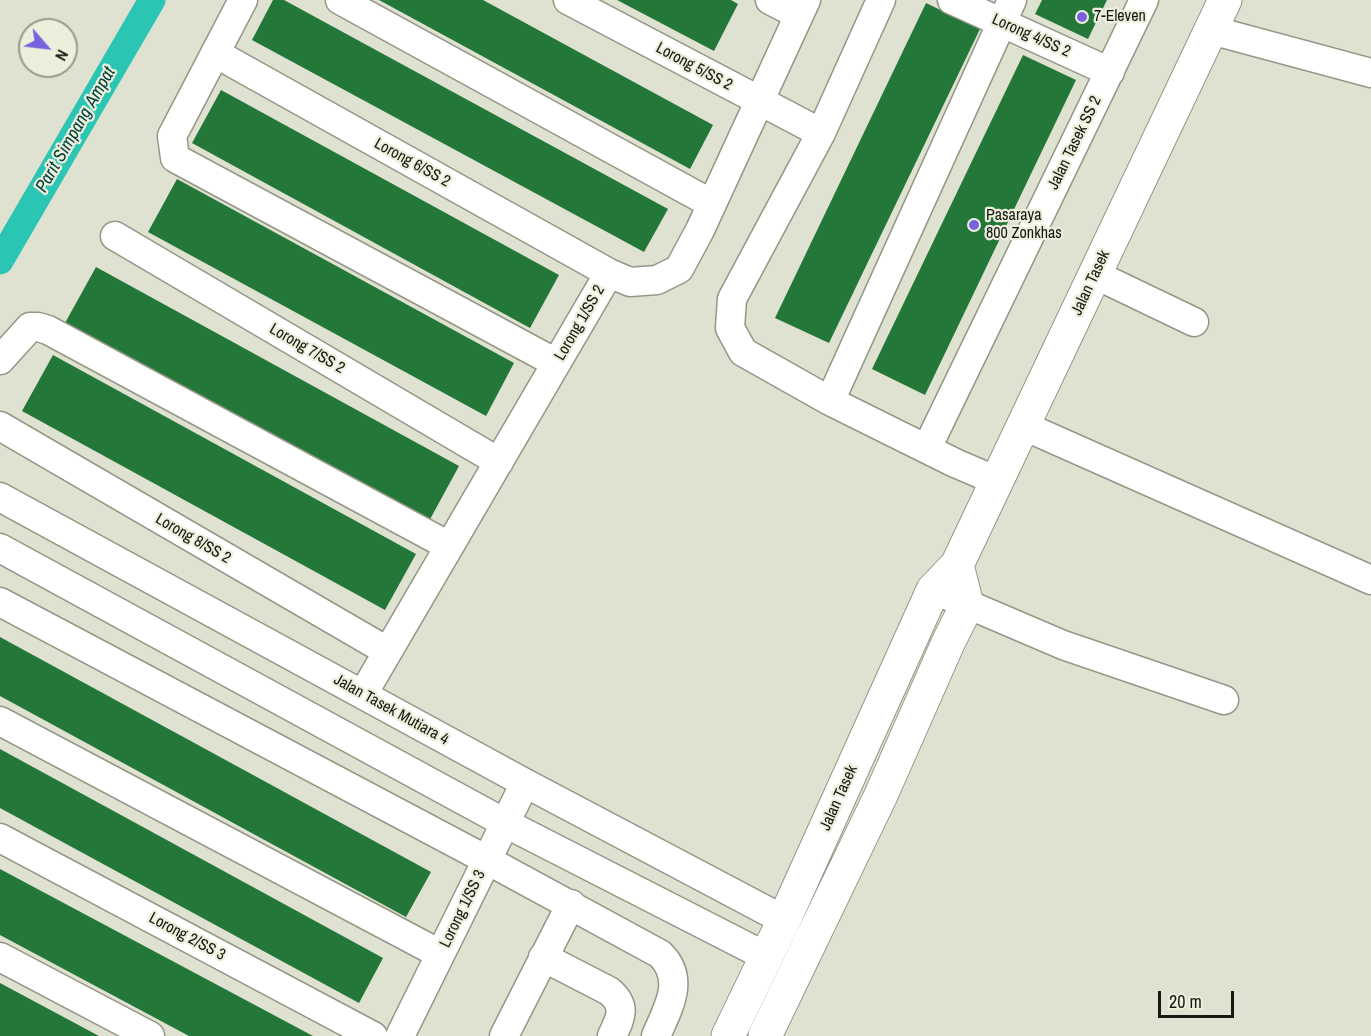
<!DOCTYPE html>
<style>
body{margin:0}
#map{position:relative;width:1371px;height:1036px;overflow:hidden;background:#dfe2d0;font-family:"Archivo Narrow",sans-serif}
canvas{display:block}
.north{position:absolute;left:18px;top:18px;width:60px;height:60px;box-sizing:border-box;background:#edefdd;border:2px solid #97998b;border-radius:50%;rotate:118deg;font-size:16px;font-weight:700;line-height:24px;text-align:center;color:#171811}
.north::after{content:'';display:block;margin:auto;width:21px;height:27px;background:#7962dd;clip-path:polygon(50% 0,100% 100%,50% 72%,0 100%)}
.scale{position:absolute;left:1158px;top:991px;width:76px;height:27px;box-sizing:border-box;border:3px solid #171811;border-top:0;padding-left:8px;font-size:18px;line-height:21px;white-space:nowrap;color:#171811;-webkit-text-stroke:4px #edefdd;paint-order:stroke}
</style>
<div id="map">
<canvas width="1371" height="1036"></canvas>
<div class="north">N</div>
<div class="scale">20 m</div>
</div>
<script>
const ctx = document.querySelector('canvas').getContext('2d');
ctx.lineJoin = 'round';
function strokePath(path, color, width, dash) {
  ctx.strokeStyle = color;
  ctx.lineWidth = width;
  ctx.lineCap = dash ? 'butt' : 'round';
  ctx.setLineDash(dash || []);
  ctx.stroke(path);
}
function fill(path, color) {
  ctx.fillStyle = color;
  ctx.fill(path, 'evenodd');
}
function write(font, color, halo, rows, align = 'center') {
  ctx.font = font + ' "Archivo Narrow",sans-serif';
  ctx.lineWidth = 4.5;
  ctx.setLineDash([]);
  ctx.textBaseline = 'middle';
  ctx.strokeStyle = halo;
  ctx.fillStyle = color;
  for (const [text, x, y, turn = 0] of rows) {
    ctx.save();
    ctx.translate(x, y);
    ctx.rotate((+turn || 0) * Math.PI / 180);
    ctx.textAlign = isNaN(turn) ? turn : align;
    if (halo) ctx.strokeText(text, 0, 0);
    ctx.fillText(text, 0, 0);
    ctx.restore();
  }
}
const canal = new Path2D(`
 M0,261L152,0`);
const building = new Path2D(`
 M273,0H284L668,209L644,252L252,40Z
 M379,0H483L713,125L690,169Z
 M617,0H731L738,4L714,51Z
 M1042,0H1107L1088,39L1035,14Z
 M926,3L980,29L829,343L775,318Z
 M1023,55L1076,80L925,395L872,369Z
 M221,90L559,275L530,328L192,143Z
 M177,179L514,363L486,416L148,232Z
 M96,267L459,466L428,523L65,323Z
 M53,355L416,554L385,610L22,411Z
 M0,637L431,872L406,917L0,696Z
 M0,749L383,958L359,1003L0,808Z
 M0,869L313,1036H189L0,935Z
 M0,983L99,1036H0Z`);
const minor = new Path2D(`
 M243,0L172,136L175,158L556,363
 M340,0L712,204
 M568,0L821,133
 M770,0L799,15
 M881,0L821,133L732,299L730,328L743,352L830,401L955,463L997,481
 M952,0L1110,72
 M1211,30L1371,73
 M215,53L609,273
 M115,236L499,462
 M1094,274L1194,322
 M0,360L30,327H38L48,330L449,546
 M830,401L1012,0
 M0,426L387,651
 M1024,426L1371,580
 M927,448L1144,0
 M0,497L525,783L784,920
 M0,548L505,823L767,957
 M946,595L1063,645L1224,700
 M0,602L487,860L660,954C686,979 668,1008 656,1036
 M363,694L609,273L630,282L657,280L679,269L700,230L806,0
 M0,721L440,954
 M0,838L373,1036
 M0,957L150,1036
 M543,957L609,991C627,1006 621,1017 612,1036
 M400,1036L525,783
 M504,1036L571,904`);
const major = new Path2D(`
 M728,1036L784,920L933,590L957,565L1225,0
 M765,1036L881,795L948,643L967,605L957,565`);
const markers = [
 [1082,17,6,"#7962dd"],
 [974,225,6,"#7962dd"]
];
const poiNames = [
 ["7-Eleven",1094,17],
 ["Pasaraya",986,216],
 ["800 Zonkhas",986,234]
];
const streetNames = [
 ["Lorong 4/SS 2",1031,36,24],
 ["Lorong 5/SS 2",694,67,28],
 ["Jalan Tasek SS 2",1075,143,-64],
 ["Lorong 6/SS 2",412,163,29],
 ["Jalan Tasek",1091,283,-65],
 ["Lorong 1/SS 2",580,323,-60],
 ["Lorong 7/SS 2",307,349,30],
 ["Lorong 8/SS 2",193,539,30],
 ["Jalan Tasek Mutiara 4",391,710,29],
 ["Jalan Tasek",839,798,-66],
 ["Lorong 1/SS 3",463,909,-64],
 ["Lorong 2/SS 3",187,937,28]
];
const waterNames = [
 ["Parit Simpang Ampat",76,130,-60]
];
strokePath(canal, '#2bc5b3', 27);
fill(building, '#237739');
strokePath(minor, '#949786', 31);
strokePath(major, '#949786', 35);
strokePath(minor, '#fff', 28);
strokePath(major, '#fff', 33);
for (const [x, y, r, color] of markers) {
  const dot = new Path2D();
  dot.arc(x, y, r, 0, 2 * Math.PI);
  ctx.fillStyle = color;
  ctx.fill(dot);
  strokePath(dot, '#edefdd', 2);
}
write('16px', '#171811', '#edefdd', poiNames, 'left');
write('16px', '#171811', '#edefdd', streetNames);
write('italic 18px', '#00413b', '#edefdd', waterNames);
</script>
